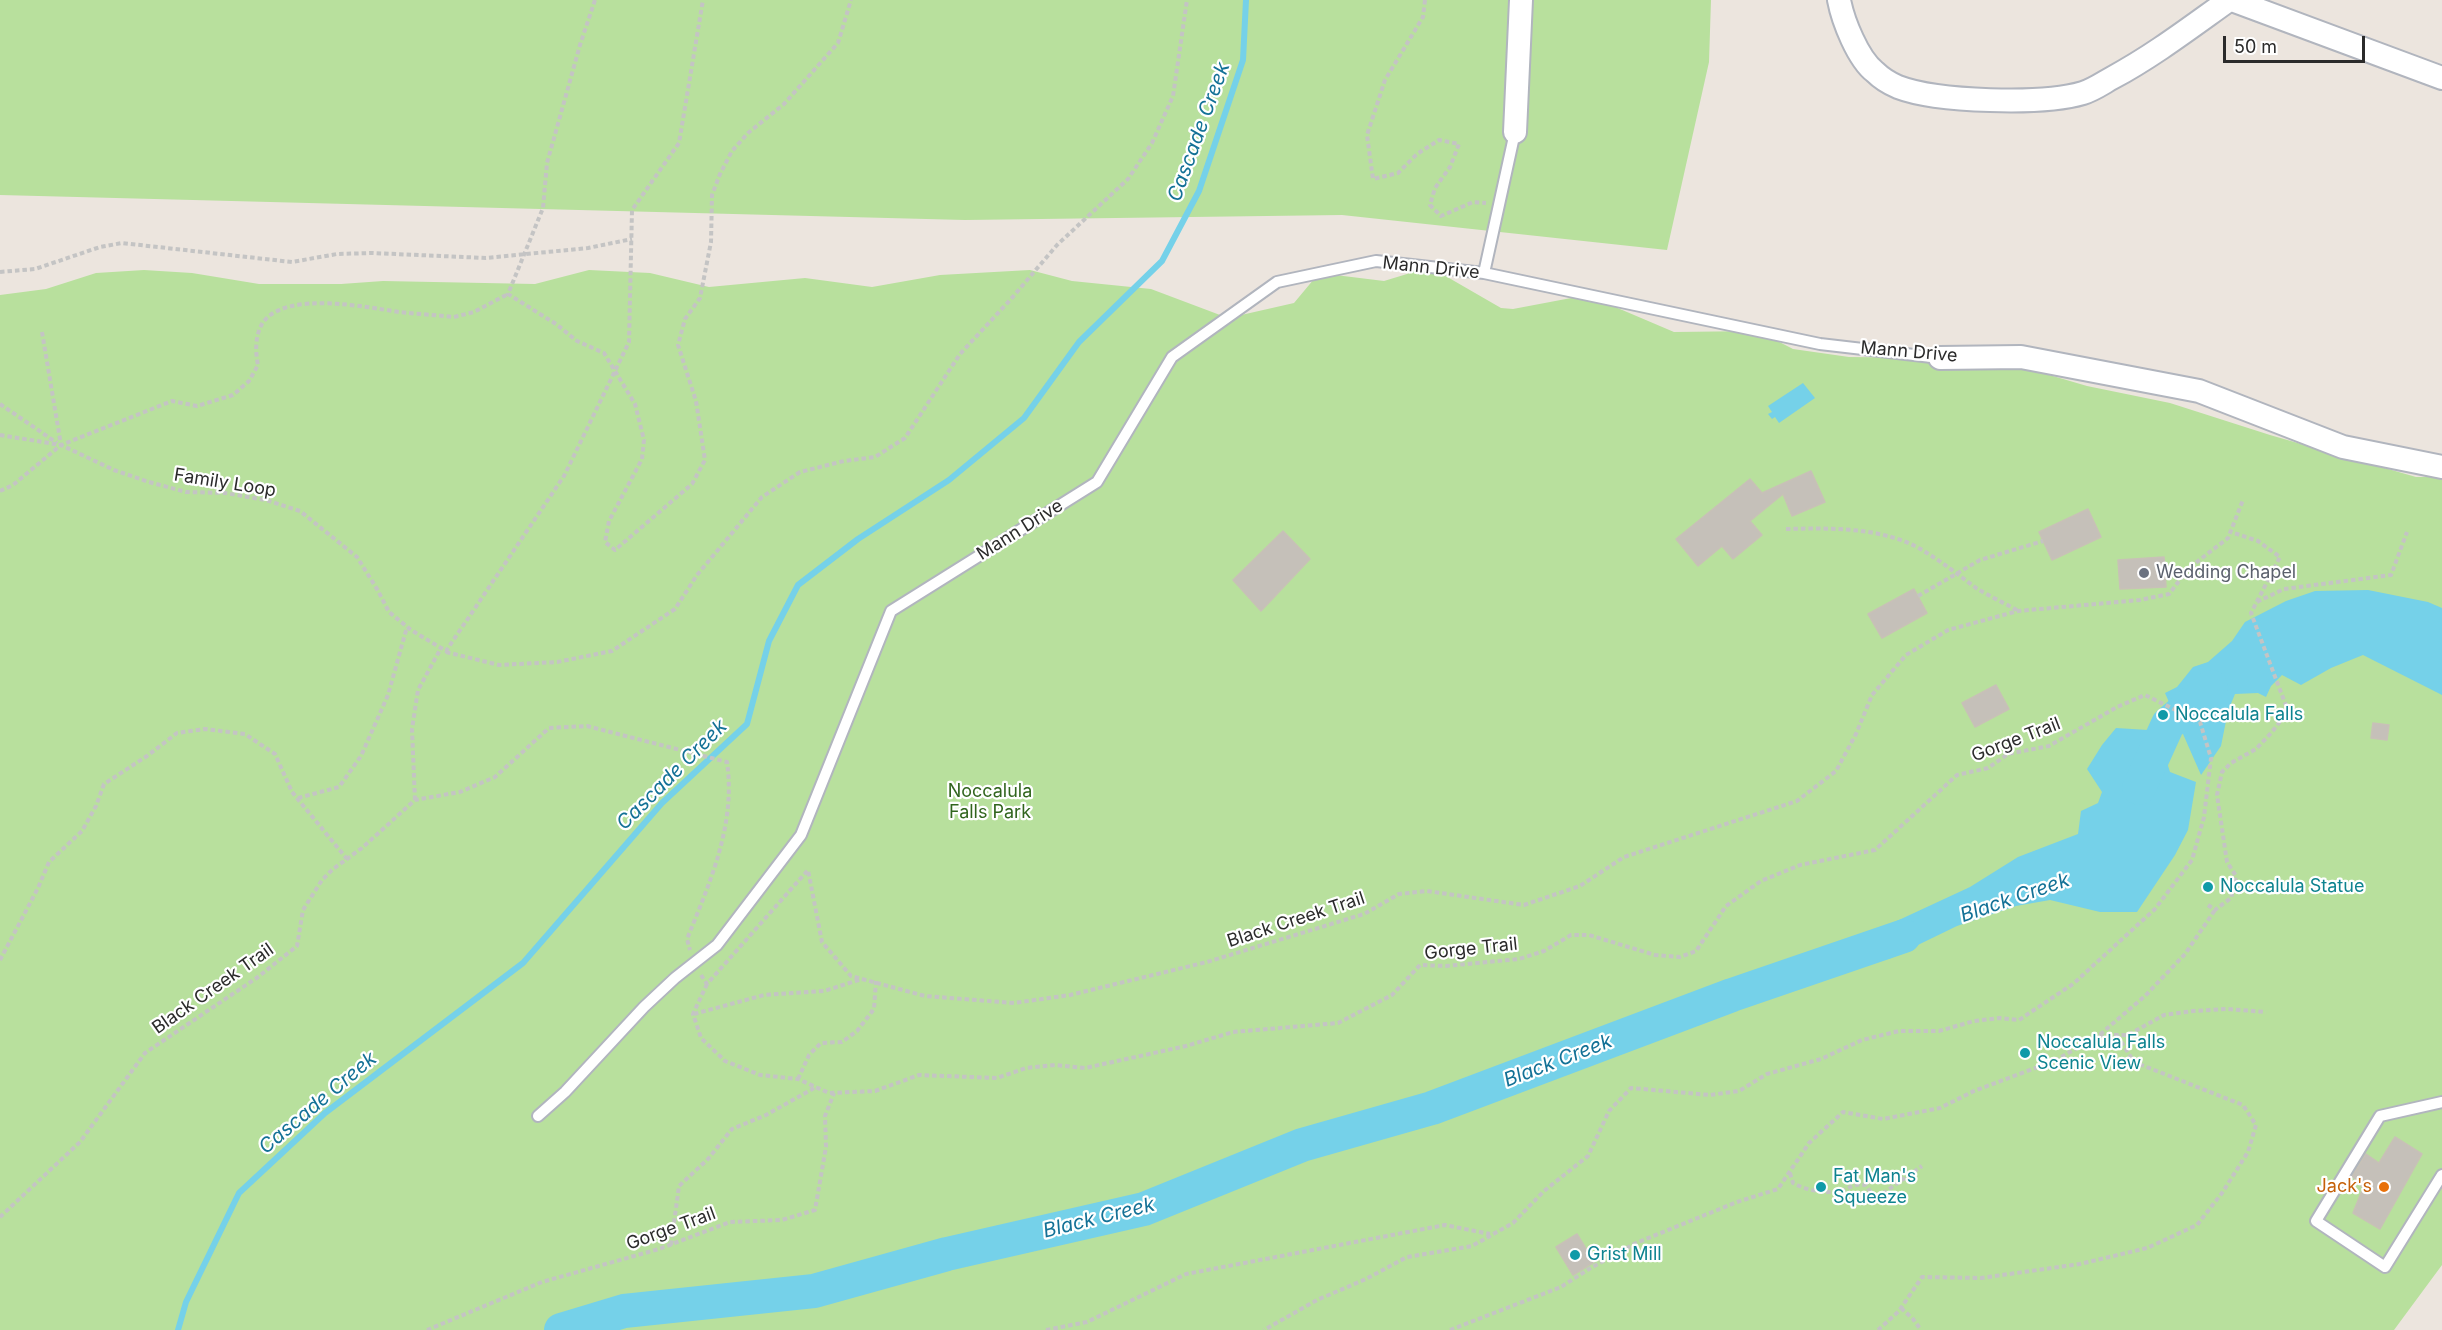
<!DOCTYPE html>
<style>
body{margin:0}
#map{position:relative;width:2442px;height:1330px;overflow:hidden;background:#ece5de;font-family:Inter,sans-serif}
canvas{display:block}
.scale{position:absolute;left:2223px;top:36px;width:142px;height:27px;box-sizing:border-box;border:3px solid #2b2b2b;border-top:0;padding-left:8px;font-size:18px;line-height:21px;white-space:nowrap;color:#2b2b2b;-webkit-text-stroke:4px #fff;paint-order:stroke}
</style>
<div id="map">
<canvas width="2442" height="1330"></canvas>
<div class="scale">50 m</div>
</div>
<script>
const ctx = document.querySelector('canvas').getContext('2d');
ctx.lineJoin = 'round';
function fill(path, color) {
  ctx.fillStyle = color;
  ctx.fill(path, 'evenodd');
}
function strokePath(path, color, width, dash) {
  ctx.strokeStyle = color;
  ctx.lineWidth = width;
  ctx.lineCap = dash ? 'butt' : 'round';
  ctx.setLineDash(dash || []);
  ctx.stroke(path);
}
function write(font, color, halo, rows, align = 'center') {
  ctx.font = font + ' Inter,sans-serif';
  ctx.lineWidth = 4.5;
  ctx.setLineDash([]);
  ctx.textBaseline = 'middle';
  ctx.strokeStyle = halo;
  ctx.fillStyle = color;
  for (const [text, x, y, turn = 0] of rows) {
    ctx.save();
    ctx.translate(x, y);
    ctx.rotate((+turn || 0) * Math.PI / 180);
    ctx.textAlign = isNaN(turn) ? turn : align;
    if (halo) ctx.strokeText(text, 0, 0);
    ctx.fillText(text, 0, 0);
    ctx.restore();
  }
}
const green = new Path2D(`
 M0,0H1711L1709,62L1667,250L1342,215L965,220L0,195Z
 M1430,267L1501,308L1513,309L1587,295L1674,332L1758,331L1793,349L1849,357L1940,358L1941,370L1988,357L2087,386L2170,403L2270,435L2416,477H2442V1265L2394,1330H0V295L46,289L96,273L144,270L192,273L259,284H341L383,281L535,284L589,270L650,273L709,287L805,278L872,287L940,275L1030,270L1072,281L1151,289L1228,318L1294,303L1319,273L1384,281Z`);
const water = new Path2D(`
 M1803,383L1815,398L1779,423L1775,417L1772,419L1768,414L1772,412L1768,406Z
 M2368,590L2428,602L2442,608V695L2363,655L2331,668L2301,685L2282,675L2271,686L2266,697L2258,693L2235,694L2228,711L2221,746L2201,775L2165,693L2177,687L2193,667L2208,662L2232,641L2245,622L2286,601L2315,591Z
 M2116,728L2148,730L2162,747L2170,772L2196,782L2188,830L2175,855L2137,912H2100L2050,900L2016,906L1957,926L1889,959L1851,961L1873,932L1970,887L2018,857L2078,834L2081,811L2098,803L2102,792L2087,769L2102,745Z`);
const stream = new Path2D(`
 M178,1330L186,1302L239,1193L325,1113L523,963L662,803L747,724L769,641L798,585L858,539L949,480L1024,418L1079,342L1162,261L1199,191L1243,60L1246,0`);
const river = new Path2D(`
 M2139,788L2168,724L2211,687
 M561,1330L624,1311L814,1291L947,1254L1144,1209L1302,1145L1432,1108L1732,995L1904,936`);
const building = new Path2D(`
 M1811,471L1825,502L1792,516L1783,494L1750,521L1762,535L1733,559L1722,546L1698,566L1676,539L1750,479L1762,493Z
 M2088,509L2101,537L2052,560L2039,532Z
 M1283,531L1310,559L1261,611L1233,580Z
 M2164,557L2166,587L2120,589L2118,560Z
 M1914,589L1927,613L1882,638L1868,614Z
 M1996,685L2009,709L1975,727L1962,703Z
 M2373,723L2389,725L2387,740L2371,738Z
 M2395,1137L2422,1154L2380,1229L2353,1213L2363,1188L2352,1176L2366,1154L2379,1163Z
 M1577,1234L1594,1262L1573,1275L1556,1247Z`);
const path = new Path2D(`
 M595,0L580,45L547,163L543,208L508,294L556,324L577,341L604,353L635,404L644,440L642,459L609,521L605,542L615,550L692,484L705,460L696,401L678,345L685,319L700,298L711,242L712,195L720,174L732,151L748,133L784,104L838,43L851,0
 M1425,0L1423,17L1385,80L1367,135L1373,179L1398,173L1417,154L1439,140L1459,144L1450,167L1435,188L1430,205L1441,216L1473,202L1486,203
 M0,272L35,269L100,247L122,243L292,262L337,254L372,253L486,258L588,248L632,239
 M42,332L61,445
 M0,404L57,443
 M0,435L61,445L172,401L197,406L233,395L249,381L258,365C255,351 255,333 264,321C288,291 366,307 399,312C417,314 436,315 454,317L474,312L508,294
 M0,491L13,485L61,445L114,470L149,482L186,492L225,493L266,500L300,511L357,557L377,589L389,612L411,630L446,651L564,476L629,342L632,210L679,143L703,0
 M1786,529C1829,528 1876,527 1915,546C1937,558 1956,573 1976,588C1989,596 2004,603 2017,610
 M1918,596L1980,560L2043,541
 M2257,602L2284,589L2391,575L2407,532
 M446,652L499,665L557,662L612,651L675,609L697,575L762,497L800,472L844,461L875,457L905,438L960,354L1011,299L1057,245L1128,179L1152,143L1173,96L1187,0
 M298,798L339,787L361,756L388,695L407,627
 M415,800L412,729L418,690L441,648
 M2208,905L2215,910L2231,898L2236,876L2227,862L2217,795L2222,772L2231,763L2256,749L2272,732L2288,711L2251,613L2280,557L2258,541L2231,532
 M0,960L38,888L49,862L82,831L96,806L104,784L147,756L177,733L205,729L245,734L275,754L292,792L347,859
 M701,975L707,984L808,870L822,942L851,976L925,996L1014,1003L1070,995L1207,962L1364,914L1399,894L1427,891L1524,905L1580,886L1624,857L1797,801L1836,771L1856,734L1872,695L1906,655L1948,630L2018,611L2140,600L2169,594L2189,568L2228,538L2243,500
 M707,984L693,1014L701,1038L725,1061L760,1075L798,1079L829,1093L875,1091L919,1075L997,1078L1026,1068L1055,1065L1085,1068L1186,1046L1233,1032L1338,1023L1392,995L1420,965L1446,966L1519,959L1544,951L1571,935H1589L1655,955L1680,957L1696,951L1726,906L1761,881L1800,865L1875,850L1957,775L1988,768L2008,754L2049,746L2117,707L2145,695L2200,722L2211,758L2204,817L2192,860L2155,909L2073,984L2019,1020L2000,1018L1974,1021L1939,1031H1899L1862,1040L1821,1059L1767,1074L1739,1091L1710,1095L1631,1088L1609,1111L1588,1156L1544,1191L1513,1223L1472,1246L1407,1257L1366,1279L1317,1300L1264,1330
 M694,1014L764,995L824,991L862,979
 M2099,1035H2128L2164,1015L2193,1011L2227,1009L2266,1012
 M798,1079L809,1055L821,1043L842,1042L857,1031L874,1009L876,981
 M1790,1173L1793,1183C1806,1190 1824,1194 1839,1191C1851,1189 1851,1183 1866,1185L1875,1199L1922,1166
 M0,1217L80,1142L145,1053L258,977L297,946L303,910L322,880L333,869L362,848L415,800L460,792L495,777L549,728L587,726L727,762C736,825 710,882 687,939L690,950
 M671,1245L679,1186L708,1159L732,1129L766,1115L816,1087
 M1901,1308L1913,1319L1921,1330
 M427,1330L542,1282L659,1249L730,1222L782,1220L815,1210L826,1147L825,1116L834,1093
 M1046,1330L1087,1322L1186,1274L1445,1225L1490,1234
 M1450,1330L1561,1287L1589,1269L1636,1243L1737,1202L1778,1189L1809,1143L1843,1112L1883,1119L1940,1108L1974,1091L2054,1061L2097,1037L2145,996L2185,954L2215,910
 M1878,1330L1899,1311L1922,1277L1981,1278L2080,1264L2147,1248L2197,1225L2222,1193L2248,1152L2256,1125L2243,1105L2134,1062L2117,1035`);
const service = new Path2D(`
 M1484,273L1515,132
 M2442,1102L2380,1116L2316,1221L2385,1267L2442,1175
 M538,1116L565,1092L644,1007L675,978L717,945L801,835L891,611L1097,482L1172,357L1277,282L1376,261L1484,273L1820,344L1940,358`);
const minor = new Path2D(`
 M1839,0C1843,21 1858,59 1875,72C1881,78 1891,84 1898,87C1937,102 2043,105 2083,93C2093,90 2103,83 2112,78C2153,56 2191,27 2229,0
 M2232,0L2442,78
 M1515,132L1521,0
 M1940,358L2021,357L2199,391L2343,447L2442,467`);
const markers = [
 [2144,573,6,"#6b7280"],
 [2163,715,6,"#0f9aa8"],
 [2208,887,6,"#0f9aa8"],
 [2025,1053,6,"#0f9aa8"],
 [1821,1187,6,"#0f9aa8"],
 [2384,1187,6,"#e8710a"],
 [1575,1255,6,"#0f9aa8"]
];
const streetNames = [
 ["Mann Drive",1431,268,6],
 ["Mann Drive",1909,352,5],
 ["Family Loop",225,483,9],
 ["Mann Drive",1020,530,-32],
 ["Gorge Trail",2016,740,-21],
 ["Black Creek Trail",1296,920,-18],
 ["Gorge Trail",1471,949,-6],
 ["Black Creek Trail",213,989,-35],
 ["Gorge Trail",671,1229,-20]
];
const worshipNames = [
 ["Wedding Chapel",2156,573]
];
const cultureNames = [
 ["Noccalula Falls",2175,715],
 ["Noccalula Statue",2220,887],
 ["Noccalula Falls",2037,1043],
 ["Scenic View",2037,1064],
 ["Fat Man's",1833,1177],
 ["Squeeze",1833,1198],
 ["Grist Mill",1587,1255]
];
const parkNames = [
 ["Noccalula",990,792],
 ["Falls Park",990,813]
];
const foodNames = [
 ["Jack's",2372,1187]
];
const waterNames = [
 ["Cascade Creek",1199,132,-70],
 ["Cascade Creek",672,775,-45],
 ["Black Creek",2015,898,-19],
 ["Black Creek",1558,1061,-21],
 ["Cascade Creek",318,1103,-40],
 ["Black Creek",1099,1218,-14]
];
fill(green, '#b8e09d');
fill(water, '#75d1e9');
strokePath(stream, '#75d1e9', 6);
strokePath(river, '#75d1e9', 34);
fill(building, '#c5c0b9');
strokePath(building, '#c8c1b7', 1.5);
strokePath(service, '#b1b5be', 14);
strokePath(minor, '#b1b5be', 26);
strokePath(path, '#c4c4c4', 4, [4.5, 3]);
strokePath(service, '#fff', 10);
strokePath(minor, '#fff', 22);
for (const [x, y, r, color] of markers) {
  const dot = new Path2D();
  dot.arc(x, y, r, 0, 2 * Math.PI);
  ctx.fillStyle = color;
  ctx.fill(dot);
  strokePath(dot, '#fff', 2);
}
write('18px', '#2b2b2b', '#fff', streetNames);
write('18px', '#5b616d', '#fff', worshipNames, 'left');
write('18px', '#0d838f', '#fff', cultureNames, 'left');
write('18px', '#31651e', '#fff', parkNames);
write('18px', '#c56008', '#fff', foodNames, 'right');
write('italic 20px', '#137196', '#fff', waterNames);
</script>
